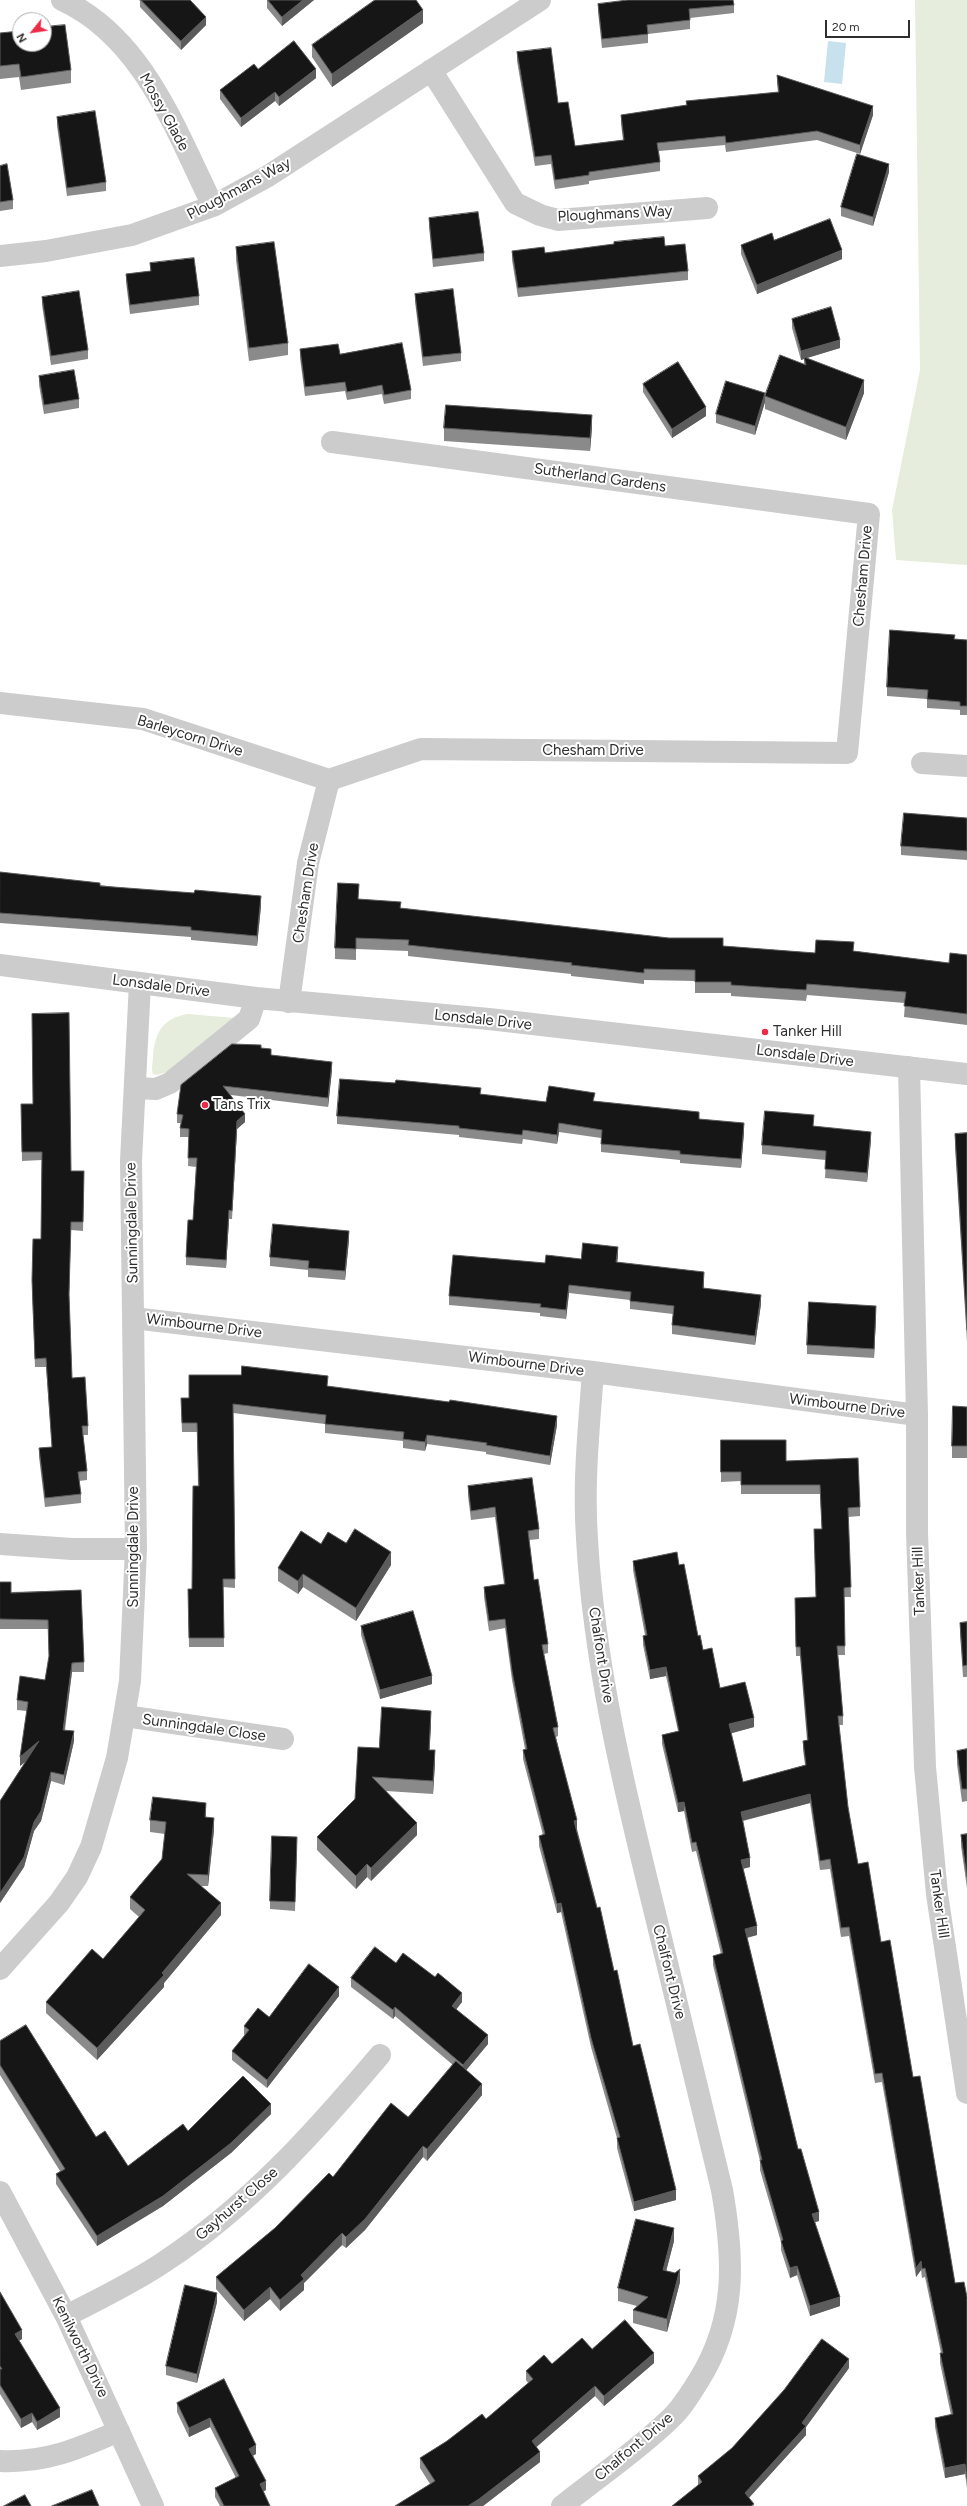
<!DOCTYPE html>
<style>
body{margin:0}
#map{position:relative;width:967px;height:2506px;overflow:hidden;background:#fff;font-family:Figtree,sans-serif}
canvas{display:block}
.north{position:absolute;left:12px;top:12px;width:40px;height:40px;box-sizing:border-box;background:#fff;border:1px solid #acacac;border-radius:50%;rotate:240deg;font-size:11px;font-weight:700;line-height:16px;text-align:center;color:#2f2f2f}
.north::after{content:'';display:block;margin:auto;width:14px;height:18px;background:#ec2b48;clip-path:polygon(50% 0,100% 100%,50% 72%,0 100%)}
.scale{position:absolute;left:825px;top:20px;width:85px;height:18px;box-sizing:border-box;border:2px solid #2f2f2f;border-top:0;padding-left:5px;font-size:12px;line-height:14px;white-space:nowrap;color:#2f2f2f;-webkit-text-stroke:3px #fff;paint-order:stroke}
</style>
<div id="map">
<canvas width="967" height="2506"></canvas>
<div class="north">N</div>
<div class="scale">20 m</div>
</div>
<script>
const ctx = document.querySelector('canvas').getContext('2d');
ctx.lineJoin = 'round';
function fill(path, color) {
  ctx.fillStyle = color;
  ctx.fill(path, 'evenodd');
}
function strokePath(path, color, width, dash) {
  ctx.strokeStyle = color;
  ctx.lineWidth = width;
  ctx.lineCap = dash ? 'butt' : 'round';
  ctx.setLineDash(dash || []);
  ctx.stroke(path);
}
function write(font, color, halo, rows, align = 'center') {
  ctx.font = font + ' Figtree,sans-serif';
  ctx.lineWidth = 4;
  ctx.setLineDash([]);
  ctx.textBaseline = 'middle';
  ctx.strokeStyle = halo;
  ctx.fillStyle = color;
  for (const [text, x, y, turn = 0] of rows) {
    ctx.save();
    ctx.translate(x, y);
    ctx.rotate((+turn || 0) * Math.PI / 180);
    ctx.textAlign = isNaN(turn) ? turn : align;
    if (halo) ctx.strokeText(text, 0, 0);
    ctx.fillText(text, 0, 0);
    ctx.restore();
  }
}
const green = new Path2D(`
 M915,0H967V565L896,560L892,510L920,370Z
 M188,1014L235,1018C220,1030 170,1081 153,1074C151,1069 153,1061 153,1056C155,1032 163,1018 188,1014Z`);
const water = new Path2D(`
 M828,41L846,43L842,84L824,82Z`);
const minor = new Path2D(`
 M62,0C143,37 176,131 213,206
 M431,70L515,203L540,215L558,220L707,208
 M0,256L46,251L132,235L213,206L268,176L540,0
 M0,703L143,719L329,780
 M922,763L967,766
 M0,965L256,998L489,1019L967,1074
 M289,1002L308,863L329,780L421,749L847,753L869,514L332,442
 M909,1067L917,1415V1532L925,1767L937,1894L967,2093
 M136,1088L156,1089L170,1083L249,1019L256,998
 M133,1318L593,1372L917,1415
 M0,1544L72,1549H136
 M125,1716L283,1739
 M0,1969L59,1903L77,1877L91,1847L117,1758L130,1681L136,1549L131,1161L140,983
 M0,2192L66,2316L153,2506
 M66,2316C99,2299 133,2283 164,2262C249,2206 315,2132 380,2055
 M0,2461C45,2463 78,2449 119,2431
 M562,2506C598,2477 637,2451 670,2419C682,2408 691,2393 699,2380C737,2319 734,2259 722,2190C700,2097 677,2003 654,1909C624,1788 594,1664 587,1539C583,1483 589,1427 593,1372`);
const wall = new Path2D(`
 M139,0H190L206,25L181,50L140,7V1Z
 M267,0H314L282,26L267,8Z
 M598,4L734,5V13L690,18V29L648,34V43L602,48L598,12Z
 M423,23L332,87L312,57V45Z
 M0,33L71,70V83L21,90L19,77L0,79Z
 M517,52L558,103L575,146L623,140L621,124V115L686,105V101L778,92L777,84V75L873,115L860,154L817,140L726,152L725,145L659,151L660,162V171L589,181V184L555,189L551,164L535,166L517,61Z
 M258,69L316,78L279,106L275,101L241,127L220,99V90Z
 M57,117L106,182V191L67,196L57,126Z
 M0,166L13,200V209L0,211Z
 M889,172L873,226L841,216V207Z
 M429,218L484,253V261L433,267L429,227Z
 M774,240L842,259L757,294L741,254V245Z
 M665,246L688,271V280L518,297L512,260V251L545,253Z
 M236,247L288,343V355L249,361L236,260Z
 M150,263L199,296V305L130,314L126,282V274L150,271Z
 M415,294L461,353V361L423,366L415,302Z
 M42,297L88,350V359L51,365L42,305Z
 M792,319L840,348L806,358L864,393L846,440L765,409V402L755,435L716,423V414L765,396L804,364V359L801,360L792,328Z
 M300,349L340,354L411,390V399L384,404L382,394L347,400L345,391L305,396L300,358Z
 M39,376L79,399V408L44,414L39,385Z
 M643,384L706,416L672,438L643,392Z
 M444,428H592L590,451L444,441Z
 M955,639L967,640V715H960V710L927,708V699L887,696V687Z
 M967,818V860L901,855V846Z
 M0,872L261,906L257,946L191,940V937L0,923Z
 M359,900L401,909L723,946L815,953L854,951L949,963L967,955V1025L904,1017L905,1003L807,995L806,1001L731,996V993H695V981L644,980V984L571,976V974L408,956V951L356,949V960L335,959V948Z
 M261,1048L271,1055L332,1070L328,1107L231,1095L245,1122L237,1129L232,1219H229L226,1268L186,1265V1257L193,1220L196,1167L188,1166L189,1137H180V1128L181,1123H177V1114Z
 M395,1083L481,1095L546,1102L595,1101L699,1119L744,1132L741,1168L680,1163V1160L601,1152V1138L559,1132L557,1144L523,1139L522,1144L459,1137V1135L337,1124V1116Z
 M21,1104L71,1171H84L83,1231L71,1230L69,1297L72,1378L88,1426V1435H83L87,1471V1480L79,1481L81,1494V1503L45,1507L39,1457V1448L52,1447L46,1367H35L32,1289L33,1239H41L42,1160L22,1161Z
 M967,1133V1342L955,1147V1134Z
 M871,1140L867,1182L825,1178L826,1160L762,1154V1145Z
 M349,1240L345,1280L308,1277V1270L270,1266V1257Z
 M618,1256L617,1262L704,1281V1289L761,1304L755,1345L672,1334V1325L673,1314L630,1309V1300L569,1293L566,1319L540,1316V1313L449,1305V1296L545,1263Z
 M876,1315L874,1358L807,1354V1345Z
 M328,1387L557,1425L550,1465L486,1454V1452L427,1444L425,1451L403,1448V1441L325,1433V1424L233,1413L235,1588L223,1587L224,1647H189L188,1589H192L198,1486L197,1432H182L181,1398H189Z
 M967,1407V1458H952V1446Z
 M721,1440L786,1461L860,1507V1516L848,1517L851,1597H844L845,1655H838L843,1716V1725H839L848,1807L858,1864L881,1942L913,2077L955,2283L967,2297V2488L965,2474L945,2478L935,2427V2418L951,2415L940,2363V2353H941L925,2277L922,2278L921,2270L916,2277L882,2082L875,2083L849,1936L841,1937L830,1869L820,1870L810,1803L743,1821L750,1867L743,1869L757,1935L747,1938L798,2149L819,2221L815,2222L840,2306L810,2316L797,2275L790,2278L781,2250V2242L760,2170V2161L713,1965V1956L721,1954L696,1851L692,1852L684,1811L678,1812L662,1744V1735L678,1731L666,1676L650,1679L643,1645V1636L645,1635L633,1570V1561L679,1565L698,1636L703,1650L720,1688L754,1727L731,1733L743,1782L805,1765L803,1750V1741L807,1740L800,1656H796L795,1607L816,1597L822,1529L820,1494H741V1481L721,1482Z
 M468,1486L539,1529V1539L529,1540L534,1580L548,1644V1653L544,1654L558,1727V1736L556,1737L577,1829L614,1971L633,2046L676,2200L634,2211L617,2148V2138L591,2047L561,1912L557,1913L539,1846V1836L543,1835L523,1759V1750L525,1749L512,1680L505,1628L489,1631L484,1597V1587L504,1584L495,1517L471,1520L468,1496Z
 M346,1543L391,1565L356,1621L303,1587L298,1594L278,1581V1568L321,1544Z
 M0,1582L11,1592L81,1590L84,1662V1672H72L65,1730L74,1741L64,1785L51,1781L41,1821L34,1831L24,1867L0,1903V1801L25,1762L20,1766L27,1711L17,1710V1700L45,1680L49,1657L48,1629H0Z
 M967,1622V1677H963L960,1634V1623Z
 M361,1626L432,1684L380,1699L361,1635Z
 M431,1724L429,1750L435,1763L433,1794L386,1791L417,1835L371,1881L367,1877L356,1889L317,1850V1837L355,1799L379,1748Z
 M967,1749V1801L962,1802L957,1764V1751Z
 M206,1815V1817L214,1830L208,1886H201L221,1915L164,1983V1987L97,2060L46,2013V2002L103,1959L139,1917L130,1909V1897L162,1859L165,1834L150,1832V1820Z
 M967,1834V1888L961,1846V1835Z
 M297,1846L295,1911L270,1909V1901Z
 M396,1963L462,2002L456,2009L488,2044L466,2070L482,2095L427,2161L423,2157L365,2230L346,2248L342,2245L304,2283V2290L280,2311L270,2299L244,2321L216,2289V2277L275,2228L333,2177L408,2117L453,2065L395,2016L393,2019L351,1987V1978Z
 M339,1996L267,2088L232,2060V2051L245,2036L244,2034V2026L269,2017Z
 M0,2041L96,2137L128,2166L188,2131L271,2114L231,2153L163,2206L97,2246L56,2184V2174L60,2171L0,2075Z
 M674,2241L666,2271L680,2282L667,2332L633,2323V2310L637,2306L618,2301V2288Z
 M0,2292L22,2339L19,2340L60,2417L37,2430L32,2422L21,2428L0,2394Z
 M217,2302L197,2383L166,2375V2366Z
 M592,2349L654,2363L604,2406L595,2396L536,2447L540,2462L483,2506H395L430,2484L420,2468V2458L486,2419L528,2383L526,2380V2371L552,2364Z
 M849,2368L806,2427V2435L749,2498L754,2506L698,2485V2476Z
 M224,2379L256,2454L253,2456L266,2490L263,2492L270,2506H220L215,2497V2488L236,2478L210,2427L189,2437L177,2412V2403Z`);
const shadedWall = new Path2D(`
 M303,0H314L282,26V17Z
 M423,10V23L332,87V74Z
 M206,17V25L181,50V41Z
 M316,69V78L279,106V97Z
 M275,92V101L241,127V118Z
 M873,106V115L860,154V145Z
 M889,164V172L873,226V217Z
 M842,250V259L757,294V285Z
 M840,340V348L804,359V357V359L801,360V351Z
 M864,380V393L846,440V427Z
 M765,393V402L755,435V426Z
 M706,407V416L672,438V429Z
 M592,415V428L590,451V438Z
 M261,896V906L257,946V936Z
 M332,1062V1070L328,1107V1098Z
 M245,1114V1122L237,1129L232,1219L237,1121Z
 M559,1123V1132L557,1144V1135Z
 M744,1123V1132L741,1168V1159Z
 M871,1132V1140L867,1182V1173Z
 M229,1210V1219L226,1268V1260Z
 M349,1231V1240L345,1280V1271Z
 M618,1247V1256L616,1271V1262Z
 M704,1272V1281L703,1297V1288Z
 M569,1285V1293L566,1319V1310Z
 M761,1295V1304L755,1345V1336Z
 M876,1306V1315L874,1358V1349Z
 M557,1416V1425L550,1465V1456Z
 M427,1435V1444L425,1451V1442Z
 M391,1552V1565L356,1621V1608Z
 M303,1574V1587L298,1594V1581Z
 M72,1663V1672L63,1739V1730Z
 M666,1667V1676L650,1679V1670Z
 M432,1676V1684L380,1699V1690Z
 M431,1711V1724L429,1763V1750Z
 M754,1718V1727L729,1734V1724Z
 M74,1731V1741L64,1785V1775Z
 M39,1741V1751L20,1766V1757Z
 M435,1750V1763L433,1794V1781Z
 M51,1772V1781L41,1821L34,1831L24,1867L0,1903V1893L34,1822Z
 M810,1794V1803L741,1821V1812Z
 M684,1802V1811L678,1812V1803Z
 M206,1803V1815L205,1829V1817Z
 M214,1818V1830L208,1886V1875Z
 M577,1820V1829L574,1830V1821Z
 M417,1823V1835L371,1881V1868Z
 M750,1858V1867L741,1869V1860Z
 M367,1864V1877L356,1889V1876Z
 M221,1903V1915L164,1983V1987L97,2060V2048L162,1973Z
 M561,1903V1912L557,1913V1904Z
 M757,1926V1935L745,1938V1929Z
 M339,1987V1996L267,2088V2080Z
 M462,1993V2002L452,2015V2006Z
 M395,2007V2016L393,2019V2010Z
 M488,2035V2044L463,2074V2065Z
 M482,2084V2095L427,2161V2149Z
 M271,2104V2114L231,2153L163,2206L97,2246V2236Z
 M423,2146V2157L365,2230L346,2248V2237Z
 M676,2190V2200L634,2211V2202Z
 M819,2212V2221L812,2223V2214Z
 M674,2228V2241L663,2283V2270Z
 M342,2233V2245L304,2283V2290L280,2311V2300L301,2275Z
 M921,2261V2270L916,2277V2268Z
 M797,2266V2275L790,2278V2268Z
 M680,2269V2282L667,2332V2319Z
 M270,2287V2299L244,2321V2310Z
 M217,2293V2302L197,2383V2374Z
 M840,2297V2306L810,2316V2306Z
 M22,2330V2339L15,2343V2334Z
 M654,2353V2363L604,2406V2396Z
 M849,2359V2368L806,2427V2435L745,2502V2493L802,2423Z
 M595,2386V2396L532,2451V2441Z
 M60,2408V2417L37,2430V2422Z
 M32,2413V2422L21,2428V2419Z
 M210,2418V2427L189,2437V2428Z
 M256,2445V2454L249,2457V2449Z
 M540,2452V2462L483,2506H468Z
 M965,2464V2474L945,2478V2468Z
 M266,2481V2490L260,2493V2484Z`);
const building = new Path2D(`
 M141,0H190L206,17L181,41Z
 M268,0H303L282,17Z
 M375,0H416L423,10L332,74L312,45Z
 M628,0H733L734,5L689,9L690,20L647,25L648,34L602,39L598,4Z
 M65,25L71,70L21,77L19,64L0,66V33L20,31V44H44V27Z
 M294,41L316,69L279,97L275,92L241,118L220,90L254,64L258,69Z
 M551,48L558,103L568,102L575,146L624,140L621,115L687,105L686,101L779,92L777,75L873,106L860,145L817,131L726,143L725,136L657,143L660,162L589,172V175L555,180L551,155L535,157L517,52Z
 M95,111L106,182L67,188L57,117Z
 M857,154L889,164L873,217L841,207Z
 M7,164L13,200L0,202V166Z
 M478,212L484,253L433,259L429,218Z
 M830,219L842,250L757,285L741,245L772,233L774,240Z
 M664,237L665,246L685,244L688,271L518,288L512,251L544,247L545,253L614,244V242Z
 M274,242L288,343L249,348L236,247Z
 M194,258L199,296L130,305L126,274L151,271L150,263Z
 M453,289L461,353L423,357L415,294Z
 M79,291L88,350L51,356L42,297Z
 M831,307L840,340L801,351L792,319Z
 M402,343L411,390L384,395L382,385L347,392L345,382L305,387L300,349L338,344L340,354Z
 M780,355L806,365L804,357L864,380L846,427L765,396Z
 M678,362L706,407L672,429L643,384Z
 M74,370L79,399L44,405L39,376Z
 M726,381L765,393L755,426L716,414Z
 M446,405L592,415L590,438L444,428Z
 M890,630L955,635L954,639L967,640V706H960V702L927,699L928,690L887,687Z
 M904,813L967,818V851L901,846Z
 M0,872L100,883V886L194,893L195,890L261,896L257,936L191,930V927L0,913Z
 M338,883L359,884L358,899L401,902L400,908L669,938H723V946L815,953L816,940L854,942L853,951L949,963L950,953L967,955V1014L904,1006L906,992L807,984L806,990L731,985V982H695V970L644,969V973L571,965L572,963L408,945L409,940L356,938V949L335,948Z
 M69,1013L71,1171H84L83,1222H71L69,1294L72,1378L85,1377L88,1426H82L87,1471L78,1472L81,1494L45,1498L39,1448L52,1447L46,1358L35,1359L32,1280L33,1239H41L42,1152H22L21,1104H33L32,1014Z
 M232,1044L261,1045V1048L271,1049V1055L332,1062L328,1098L223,1086L245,1114L237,1121L232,1211L229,1210L226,1260L186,1257L188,1220H193L197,1158H188L189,1129L180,1128L183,1115L177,1114L181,1085Z
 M340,1079L395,1083L396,1080L481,1088L480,1094L546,1102L549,1086L595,1093L593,1101L699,1112V1119L744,1123L741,1159L680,1154V1151L601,1144L602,1130L559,1123L557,1135L523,1130L522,1135L459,1128V1126L337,1116Z
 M765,1111L814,1115L813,1126L871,1132L867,1173L825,1169L826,1151L762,1145Z
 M967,1133V1330L955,1134Z
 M273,1224L349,1231L345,1271L308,1268L309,1261L270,1257Z
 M583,1243L618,1247L616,1262L704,1272L703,1288L761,1295L755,1336L672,1325L674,1306L630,1301L631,1292L569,1285L566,1310L540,1307L541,1304L449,1296L453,1255L545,1263L546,1255L581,1259Z
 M809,1302L876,1306L874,1349L807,1345Z
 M242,1366L328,1376L327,1386L449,1402L450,1400L557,1416L550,1456L486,1445L487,1443L427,1435L425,1442L403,1439L404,1432L325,1424L326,1415L233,1404L235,1579H223L224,1638H189L188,1589H192L193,1486H199L197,1423H182L181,1398H189V1375H241Z
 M953,1406L967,1407V1446H952Z
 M721,1440H786V1461L858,1458L860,1507L848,1508L851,1587L844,1588L845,1646H837L843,1716H838L848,1807L858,1864L868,1862L881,1942L890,1940L913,2077L920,2076L955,2283L964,2282L967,2297V2479L965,2464L945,2468L935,2418L953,2414L940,2353H943L925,2268L922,2269L921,2261L916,2268L882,2073L875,2074L849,1927L841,1928L830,1859L820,1861L810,1794L741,1812L750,1858L741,1860L757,1926L745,1929L798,2149H801L819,2212L812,2214L840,2297L810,2306L797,2266L790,2268L781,2241L783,2240L760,2160H762L713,1956L723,1953L696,1842L692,1843L684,1802L678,1803L662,1735L679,1731L666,1667L650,1670L643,1636L647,1635L633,1561L677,1552L679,1565L684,1564L698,1636L700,1635L703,1650L712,1648L720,1688L745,1682L754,1718L729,1724L743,1782L806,1765L803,1741L808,1740L800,1647H796L795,1598L816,1597L814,1529H822L820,1485H741V1472H721Z
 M532,1478L539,1529L528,1531L534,1580L538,1579L548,1644L542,1645L558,1727L553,1728L577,1820L574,1821L597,1908L600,1907L614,1971L617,1970L633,2046L640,2044L676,2190L634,2202L617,2138L620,2137L591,2038L561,1903L557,1904L539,1836L545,1834L523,1750L527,1749L512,1671L505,1619L489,1621L484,1587L505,1584L495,1507L471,1511L468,1486Z
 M355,1529L391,1552L356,1608L303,1574L298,1581L278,1568L301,1531L321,1544L328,1532L346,1543Z
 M0,1582H11V1593L81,1590L84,1662L72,1663L63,1730L74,1731L64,1775L51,1772L41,1811L34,1822L24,1857L0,1893V1801L39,1741L20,1757L28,1702L17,1700L20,1676L45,1680L49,1656L48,1620L0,1619Z
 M413,1611L432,1676L380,1690L361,1626Z
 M967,1622V1665L963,1666L960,1623Z
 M382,1707L431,1711L429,1750H435L433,1781L372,1777L417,1823L371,1868L367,1864L356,1876L317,1837L355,1799L358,1747L379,1748Z
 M967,1749V1789H962L957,1751Z
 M153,1797L206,1803L205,1817L214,1818L208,1875L187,1874L221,1903L162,1973L164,1975L97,2048L46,2002L92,1949L103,1959L145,1910L130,1897L162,1859L166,1822L150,1820Z
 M967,1834V1877L961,1835Z
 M272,1836L297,1837L295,1902L270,1901Z
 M375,1947L396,1963L403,1953L435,1977L438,1973L462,1993L452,2006L488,2035L463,2065L395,2007L393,2010L351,1978Z
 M309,1964L339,1987L267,2080L232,2051L249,2030L244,2026L258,2008L269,2017Z
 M26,2025L96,2137L105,2131L128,2166L183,2124L188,2131L243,2076L271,2104L231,2143L163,2196L97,2236L56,2174L65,2169L0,2065V2041Z
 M456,2061L482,2084L427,2149L423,2146L365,2219L346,2237L342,2233L301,2275L304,2279L280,2300L270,2287L244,2310L216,2277L275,2228L329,2173L333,2177L391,2103L408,2117Z
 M636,2219L674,2228L663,2270L675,2273L680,2269L667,2319L633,2310L648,2297L618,2288Z
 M185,2285L217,2293L197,2374L166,2366Z
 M0,2292L22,2330L15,2334L60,2408L37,2422L32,2413L21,2419L0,2385V2369H2L0,2366Z
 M625,2320L654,2353L604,2396L595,2386L532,2441L540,2452L479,2499L468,2506H395L435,2481L420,2458L447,2441L482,2414L486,2419L533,2379L526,2371L544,2355L552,2364L582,2338L592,2349Z
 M822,2339L849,2359L802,2423L806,2426L745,2493L754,2504L751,2506H672L702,2482L698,2476L732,2448L784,2390Z
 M224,2379L256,2445L249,2449L266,2481L260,2484L270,2506H224L215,2488L239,2476L210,2418L189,2428L177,2403Z
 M92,2490L99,2506H52Z
 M25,2495L31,2506H4Z`);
const markers = [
 [765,1032,4,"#ec2b48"],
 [205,1105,4,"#ec2b48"]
];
const streetNames = [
 ["Mossy Glade",164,112,61],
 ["Ploughmans Way",239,189,-28],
 ["Ploughmans Way",615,214,-3],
 ["Sutherland Gardens",600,478,8],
 ["Chesham Drive",863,576,-85],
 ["Barleycorn Drive",190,736,17],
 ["Chesham Drive",593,751],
 ["Chesham Drive",306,893,-81],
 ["Lonsdale Drive",161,986,7],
 ["Lonsdale Drive",483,1020,6],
 ["Lonsdale Drive",805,1056,7],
 ["Sunningdale Drive",132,1223,-91],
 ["Wimbourne Drive",204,1326,7],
 ["Wimbourne Drive",526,1364,7],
 ["Wimbourne Drive",847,1406,7],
 ["Sunningdale Drive",134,1547,-90],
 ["Tanker Hill",919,1581,-92],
 ["Chalfont Drive",601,1655,81],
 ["Sunningdale Close",204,1728,8],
 ["Tanker Hill",939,1904,82],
 ["Chalfont Drive",669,1972,76],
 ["Gayhurst Close",237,2204,-41],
 ["Kenilworth Drive",80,2347,64],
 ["Chalfont Drive",634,2447,-40]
];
const poiNames = [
 ["Tanker Hill",773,1032],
 ["Tans Trix",213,1105]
];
fill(green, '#e6eddc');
fill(water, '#c7e1ed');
strokePath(minor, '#ccc', 22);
fill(wall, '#8a8a8a');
fill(shadedWall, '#5c5c5c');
fill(building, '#161616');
strokePath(building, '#5c5c5c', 1);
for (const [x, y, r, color] of markers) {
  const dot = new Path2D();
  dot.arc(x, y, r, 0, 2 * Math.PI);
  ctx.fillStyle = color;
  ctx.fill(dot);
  strokePath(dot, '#fff', 1.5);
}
write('15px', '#2f2f2f', '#fff', streetNames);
write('15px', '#2f2f2f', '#fff', poiNames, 'left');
</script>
